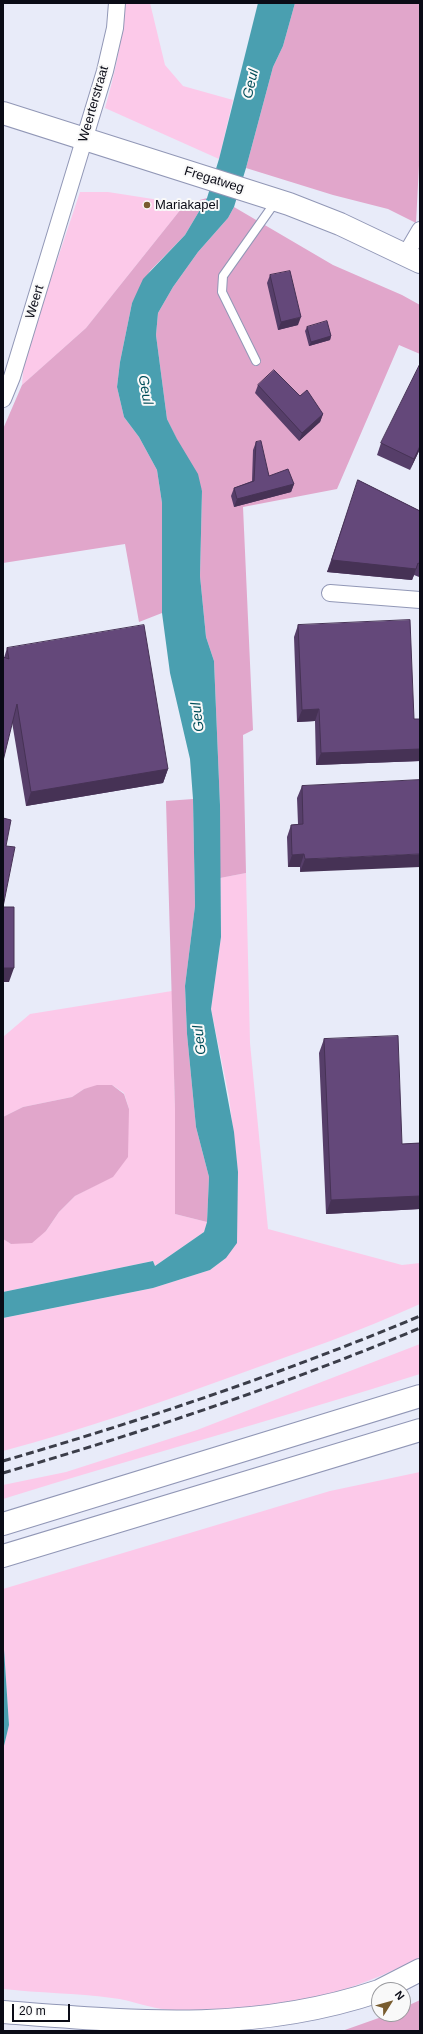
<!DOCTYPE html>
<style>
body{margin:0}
#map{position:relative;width:423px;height:2034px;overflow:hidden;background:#e8ebf9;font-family:Arial,sans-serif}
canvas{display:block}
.frame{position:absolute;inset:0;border:4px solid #0a0b16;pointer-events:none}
.north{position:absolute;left:371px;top:1982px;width:40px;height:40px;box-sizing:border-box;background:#f9f9f9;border:1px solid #999a9e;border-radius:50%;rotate:53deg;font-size:11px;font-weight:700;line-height:16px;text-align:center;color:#0a0b16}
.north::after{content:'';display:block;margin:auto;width:14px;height:18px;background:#785c2f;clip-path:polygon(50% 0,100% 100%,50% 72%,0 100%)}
.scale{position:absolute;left:12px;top:2004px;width:58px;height:18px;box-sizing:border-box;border:2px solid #0a0b16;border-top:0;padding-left:5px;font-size:12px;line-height:14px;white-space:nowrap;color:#0a0b16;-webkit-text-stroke:3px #f9f9f9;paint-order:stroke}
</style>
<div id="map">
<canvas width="423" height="2034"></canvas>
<div class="frame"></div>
<div class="north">N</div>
<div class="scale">20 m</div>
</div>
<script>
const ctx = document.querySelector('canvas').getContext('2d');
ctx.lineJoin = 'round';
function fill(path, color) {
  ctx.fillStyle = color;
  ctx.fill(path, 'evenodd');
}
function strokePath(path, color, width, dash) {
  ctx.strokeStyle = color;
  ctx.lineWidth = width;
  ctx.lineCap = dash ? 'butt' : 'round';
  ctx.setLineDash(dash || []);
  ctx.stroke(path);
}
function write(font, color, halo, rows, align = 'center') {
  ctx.font = font + ' Arial,sans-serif';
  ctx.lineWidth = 4;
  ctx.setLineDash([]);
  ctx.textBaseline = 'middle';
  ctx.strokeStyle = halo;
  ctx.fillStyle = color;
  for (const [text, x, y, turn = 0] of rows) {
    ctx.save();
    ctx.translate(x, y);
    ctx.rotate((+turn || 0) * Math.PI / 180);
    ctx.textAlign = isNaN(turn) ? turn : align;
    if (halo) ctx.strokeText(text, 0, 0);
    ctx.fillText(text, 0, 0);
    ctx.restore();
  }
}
const green = new Path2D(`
 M123,3H150L165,65L183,86L233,100L219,159L105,108C115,73 123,39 123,3Z
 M80,192H108L185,204L86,328L22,385L24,359Z
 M246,873L250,1043L268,1229L402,1265L420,1263V1304C361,1331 300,1352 239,1374C161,1402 83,1430 3,1451V1318L153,1288L210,1270L226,1258L237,1200L238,1172L229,1097L211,1009L221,937L220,878Z
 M172,991L175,1109V1214L207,1222L204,1232L155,1266L153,1261L3,1292V1239L11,1244L46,1231L59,1212L75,1196L113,1176L129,1109L124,1093L112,1085L84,1089L72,1097L23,1107L3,1117V1037L30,1014Z
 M420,1344V1374C282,1418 141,1456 3,1499V1485L66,1472L197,1430Z
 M420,1472V1957C345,1998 256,2016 171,2010C151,2009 132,2000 112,1998C76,1993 39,1993 3,1989V1750L9,1724L3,1634V1589L330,1491Z`);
const forest = new Path2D(`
 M295,3H420V146L416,223L388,209L333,195L246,168L273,67L283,46Z
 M207,198L185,235L150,271L132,303L120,362L117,387L124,417L139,437L157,470L162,503V613L139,622L125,544L3,563V429L22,385L86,328L185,204Z
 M234,207L333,265L402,295L420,305V354L399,345L337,489L243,507L253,730L243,735L246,873L220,878V805L214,661L206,637L200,576L202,491L167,419L156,335L158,313L173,287L198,252L228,218Z
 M193,799L195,906L185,986L187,1034L196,1127L209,1177L207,1222L175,1214V1109L166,801Z
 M97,1085H112L124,1094L129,1109L128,1157L113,1177L75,1196L59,1212L46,1231L32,1243L11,1244L3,1239V1117L23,1107L72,1097L84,1089Z
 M420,2000V2031H342L390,2014H403V2008Z`);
const water = new Path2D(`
 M258,3H295L283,46L273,67L246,168L234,207L228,218L198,252L173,287L158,313L156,335L167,419L177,439L198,474L202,491L200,576L206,637L214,661L220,805L221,937L211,1009L234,1132L238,1172L237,1243L226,1258L210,1270L153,1288L3,1318V1292L153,1261L155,1266L204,1232L207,1222L209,1177L196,1127L187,1034L185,986L195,906L193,799L190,759L170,673L162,613V503L157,470L139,437L124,417L117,387L120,362L132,303L143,279L185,235L207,198L219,159Z
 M3,1634L9,1725L3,1750Z`);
const lane = new Path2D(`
 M256,361L222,292L223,276L276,201`);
const street = new Path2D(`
 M406,254L420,230
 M3,399L12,377L105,71L115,28L117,3
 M330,593L420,600`);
const secondary = new Path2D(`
 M3,113L289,204L340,224L420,262
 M381,1990L420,1970
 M3,2012C134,2022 252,2034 379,1991`);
const highway = new Path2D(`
 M3,1524L420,1396
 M3,1556L420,1430`);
const rail = new Path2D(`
 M3,1461C144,1420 284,1373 420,1316
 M3,1473C144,1432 284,1385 420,1328`);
const wall = new Path2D(`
 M270,275L298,325L278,330L267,283Z
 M307,327L331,336L330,340L309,346L305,331Z
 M420,364V449L410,470L377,455L381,443Z
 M258,385L300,396L323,414L320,422L299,441L255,393Z
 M256,442L269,476L294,484L291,492L234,507L231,496L234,488L252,481L253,450Z
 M358,480L420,511V574L419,577L414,575L412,580L327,572Z
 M298,625L414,719H420V761L316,765L315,721L297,722L294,637Z
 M7,648L168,769L163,783L26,806L12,722L4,658Z
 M420,780L300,872V867H288L287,837L291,825L298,824L297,798L302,786Z
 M324,1039L402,1144L420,1143V1209L326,1214L319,1053Z`);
const shadedWall = new Path2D(`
 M301,317L298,325L278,330L281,322Z
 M331,336L330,340L309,346L311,342Z
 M323,414L320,422L299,441L302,433Z
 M420,446V449L410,470L414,459Z
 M294,484L291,492L234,507L237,499Z
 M332,560L418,563L414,575L412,580L327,572Z
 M319,709L315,721L297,722L302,710Z
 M420,749V761L316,765L321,753Z
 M168,769L163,783L26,806L31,792Z
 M304,854L300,867H288L292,855Z
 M420,854V867L300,872L305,859Z
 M3,968H14L9,982H3Z
 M420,1196V1209L326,1214L331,1200Z`);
const building = new Path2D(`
 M290,271L301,317L281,322L270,275Z
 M327,321L331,336L311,342L307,327Z
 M420,364V446L414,459L381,443Z
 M274,370L300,396L307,390L323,414L302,433L258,385Z
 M261,441L269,476L288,469L294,484L237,499L234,488L254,481L256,442Z
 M358,480L420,511V564L418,563L416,569L332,560Z
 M410,620L414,719H420V749L321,753L319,709L302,710L298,625Z
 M144,625L168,769L31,792L17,704L3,761V657L9,659L7,648Z
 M420,780V854L305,859L304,854L292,855L291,825L303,824L302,786Z
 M3,818L11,820L6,846L15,847L3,907Z
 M3,907H14V968H3Z
 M398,1036L402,1144L420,1143V1196L331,1200L324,1039Z`);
const markers = [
 [147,205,4,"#785c2f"]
];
const streetNames = [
 ["Weerterstraat",94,104,-74],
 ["Fregatweg",214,180,17],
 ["Weert",35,302,-73]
];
const poiNames = [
 ["Mariakapel",155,205]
];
const waterNames = [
 ["Geul",251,84,-77],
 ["Geul",145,390,80],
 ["Geul",198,717,-97],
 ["Geul",200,1040,-97]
];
fill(green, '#fcc9e9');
fill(forest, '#e1a6cb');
fill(water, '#4a9fb0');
strokePath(lane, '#9197b6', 10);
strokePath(street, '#9197b6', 18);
strokePath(secondary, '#9197b6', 24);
strokePath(highway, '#9197b6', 24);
strokePath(lane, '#fff', 8);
strokePath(street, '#fff', 16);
strokePath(secondary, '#fff', 22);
strokePath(highway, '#fff', 22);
strokePath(rail, '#3b3d49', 3, [8, 4]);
fill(wall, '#563e69');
fill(shadedWall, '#463255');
fill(building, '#64487a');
strokePath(building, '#463255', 1);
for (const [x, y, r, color] of markers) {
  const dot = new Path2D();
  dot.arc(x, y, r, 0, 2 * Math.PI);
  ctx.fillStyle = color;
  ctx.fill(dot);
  strokePath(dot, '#f9f9f9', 1.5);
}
write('13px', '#0a0b16', '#f9f9f9', streetNames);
write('13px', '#0a0b16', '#f9f9f9', poiNames, 'left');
write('italic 14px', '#004e5a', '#f9f9f9', waterNames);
</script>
